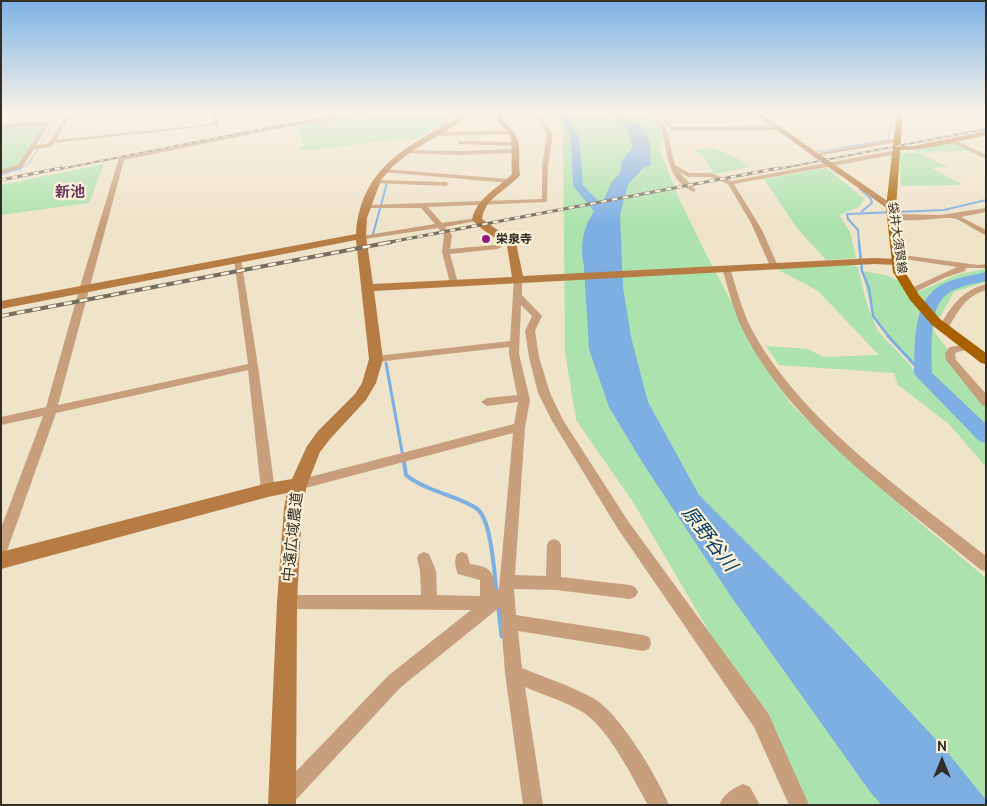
<!DOCTYPE html>
<meta charset="utf-8">
<style>
body{margin:0}
#map{position:relative;width:987px;height:806px;overflow:hidden;background:#efe3ca;font-family:Cabin,sans-serif}
canvas{display:block}
.frame{position:absolute;inset:0;border:2px solid #332e25;pointer-events:none}
.north{position:absolute;left:917px;top:736px;width:50px;height:50px;-webkit-text-stroke:4px #fcf1d7;paint-order:stroke;rotate:0deg;font-size:14px;font-weight:700;line-height:20px;text-align:center;color:#332e25}
.north::after{content:'';display:block;margin:auto;width:18px;height:22px;background:#332e25;clip-path:polygon(50% 0,100% 100%,50% 72%,0 100%)}
</style>
<div id="map">
<canvas width="987" height="806"></canvas>
<div class="frame"></div>
<div class="north">N</div>
</div>
<script>
const ctx = document.querySelector('canvas').getContext('2d');
ctx.lineJoin = 'round';
function fill(path, color) {
  ctx.fillStyle = color;
  ctx.fill(path, 'evenodd');
}
function strokePath(path, color, width, dash) {
  ctx.strokeStyle = color;
  ctx.lineWidth = width;
  ctx.lineCap = dash ? 'butt' : 'round';
  ctx.setLineDash(dash || []);
  ctx.stroke(path);
}
function write(font, color, halo, rows, align = 'center') {
  ctx.font = font + ' Cabin,"Noto Sans JP",sans-serif';
  ctx.lineWidth = 4.5;
  ctx.setLineDash([]);
  ctx.textBaseline = 'middle';
  ctx.strokeStyle = halo;
  ctx.fillStyle = color;
  for (const [text, x, y, turn = 0] of rows) {
    ctx.save();
    ctx.translate(x, y);
    ctx.rotate((+turn || 0) * Math.PI / 180);
    ctx.textAlign = isNaN(turn) ? turn : align;
    if (halo) ctx.strokeText(text, 0, 0);
    ctx.fillText(text, 0, 0);
    ctx.restore();
  }
}
const green = new Path2D(`
 M387,111H455L441,124L413,141L403,139L312,150L301,151L299,149L304,146L295,125Z
 M547,111H646L658,122L662,136L660,150L677,194L706,254L762,360L790,403L831,444L919,522L986,578V805H793L761,720L633,502L576,420L565,352L563,127Z
 M46,123L20,166L1,171V127Z
 M953,142L973,151L917,152L913,149Z
 M712,148L738,158L749,167L714,174L706,160L695,150Z
 M899,153H920L948,167L932,168L963,185L901,186Z
 M104,164L89,203L1,215V185Z
 M826,168L865,199L859,207L839,215L850,232L856,258L826,260L797,228L764,179Z
 M849,264L858,267L866,301L877,330L966,424L986,441V467L949,424L898,385L894,373L779,365L766,346L808,349L823,357L879,355L818,291L777,269Z
 M986,269V282L954,292L933,330L986,400V432L901,350L873,316L862,271L886,275L920,291L959,274Z`);
const water = new Path2D(`
 M609,111C618,111 623,115 631,120C652,132 650,143 651,165L631,173L620,215L623,287L631,337L648,402L699,495L828,624L943,747L986,800V805H882L871,793L730,595L644,465L609,407L589,349L584,267L600,210L611,183L620,173L622,161L633,147C630,133 622,117 609,111Z`);
const streamFar5 = new Path2D(`
 M19,170L29,163L61,111
 M833,170L809,153L888,140L894,111`);
const streamFar4 = new Path2D(`
 M831,168L841,175
 M1,174L21,168
 M860,189L871,199L872,203L862,211
 M373,234L387,183
 M859,243L858,230L848,219L847,214L944,210L986,200`);
const streamFar3 = new Path2D(`
 M859,242L862,271L869,288L873,316L889,337`);
const streamFar2 = new Path2D(`
 M888,336L923,374
 M386,363L403,457`);
const streamFar1 = new Path2D(`
 M403,456L406,475C427,492 454,494 476,508C492,518 494,575 497,594
 M498,605L499,611`);
const stream = new Path2D(`
 M499,609L502,636`);
const river = new Path2D(`
 M551,111H560L571,120L579,138L583,185L600,203L638,161L639,150H645L648,162C617,201 582,217 600,274L598,277L593,278L586,274C579,250 581,232 594,211L573,186L571,138L564,123Z
 M986,272V281C973,284 956,286 946,295C928,309 932,352 932,373L986,424V443L979,441L914,374C915,347 912,304 938,287C951,278 971,276 986,272Z`);
const street = new Path2D(`
 M69,111H73L56,140L213,124V111H217L218,125L54,143L52,147L34,149L22,167L1,174V170L18,165L45,124L1,128V125L51,121L36,145L48,144Z
 M299,111H303L304,114L300,115Z
 M373,111H386L298,125L124,160L58,405L248,364L234,260L241,258L258,366L275,490L273,494L268,495L263,494L261,490L248,370L56,413L8,548L6,552L1,554V528L43,416L1,425V417L46,407L79,290L119,158L298,123Z
 M453,111H458L446,125L450,126V128L440,127Z
 M531,111H536L547,124L553,134L548,167L547,202L428,207L442,223L477,218L481,220L445,227L452,235L450,249L495,245L509,239L513,241L497,249L450,254L458,283L457,285H451L450,283L442,252L444,235L438,228L359,240V236H362L435,224L421,208H364L363,207L366,205L542,199V167L547,134L543,125Z
 M652,111C662,111 668,120 673,127L777,126L780,128L777,130L672,131L664,121Z
 M661,121L667,131L675,165L689,173H711L731,181L890,151L898,154L734,184L762,230L778,266L774,268H771L751,223L728,184L710,177H688L679,172L696,190L693,192C663,177 669,147 659,122Z
 M514,131L512,134L435,136L432,134L435,132Z
 M951,138L986,155V159L949,141Z
 M896,139L898,142L816,156L813,154Z
 M460,141L516,142L519,144L516,146L458,144Z
 M405,150L459,151L515,149L518,151L515,153L459,155L403,153Z
 M384,169L509,179L512,181L509,183L382,172L381,171Z
 M376,180L446,182L449,184L446,186L374,183V181Z
 M986,208V212L961,217L986,230V235C975,231 962,219 951,218C935,217 903,225 889,216L893,214L940,215Z
 M895,254L978,265L986,264V268H966L965,271L944,278L910,295L907,294V290L957,267L898,258H895Z
 M723,266L730,268C736,287 741,307 750,326C798,419 905,492 986,556V571L981,570C898,501 788,425 741,326C732,307 728,287 722,268Z
 M518,276L522,279V295L542,316L535,331L539,357L550,393L563,420L628,521L768,713L809,805H789L754,727L618,529L552,421L538,393L529,357L525,331L532,316L521,305L519,354L530,400L525,427L515,575L546,576L547,545L549,541L554,539L559,541L561,545V577L630,585L635,587L638,592L635,597L630,599L556,590L514,589L516,615L643,635L649,637L651,643L649,649L643,651L518,631L522,668C546,678 571,686 593,698C619,712 658,778 669,805H648C632,777 609,728 581,711C564,701 543,695 525,687L543,805H523L505,673L500,607L401,687L293,803L289,805L279,803L276,796L279,789L389,675L471,610L287,609L281,607L279,602L281,597L287,595H421L420,571L417,558L419,554L424,552L429,554L436,571L437,595L480,596V580L458,574C455,567 454,560 457,554L462,552L467,554L470,564C490,567 494,570 495,591L499,589L513,433L298,490L293,489L291,485L293,481L298,480L514,424L518,402L487,406L481,402L487,398L517,395L509,354V347L376,362L371,359L376,356L510,341L514,279Z
 M986,284V290C964,297 958,312 947,330H941L939,328C951,306 961,291 986,284Z
 M968,344L972,345L973,347L972,349L957,352L955,354L956,360L986,394V406L982,405L946,360L945,353L950,347Z
 M743,784L750,787L760,805H719C723,795 733,788 743,784Z`);
const secondary = new Path2D(`
 M471,111H479L412,151L393,166L381,180L367,218L366,236L373,284L512,277L507,246L482,229L472,220C477,197 496,190 512,174C511,164 513,139 509,133C506,128 500,125 497,121L498,111H504L503,121C526,141 517,148 520,175C507,191 485,197 482,219L516,243L523,276L874,258L898,259L903,262L898,265L874,264L374,291L383,359L376,383L366,400L330,439L320,452L307,485L302,508L297,602L296,805H268L277,602L284,508L287,493L268,497L1,569V552L268,483L292,479L307,446L318,431L355,394L362,383L369,359L356,240L1,309V301L356,234C361,162 416,142 471,111Z
 M750,111H757L896,207L894,209H888Z
 M986,131V135C969,139 904,156 892,148L896,146H913Z`);
const primary = new Path2D(`
 M897,111H903L896,207L905,272L919,295L940,319L986,353V364L981,363L932,325L910,300L893,272L886,207Z`);
const railFar2 = new Path2D(`
 M55,170L267,128L368,111
 M773,170L986,129`);
const railFar1 = new Path2D(`
 M1,180L61,168
 M385,243L779,168`);
const rail = new Path2D(`
 M1,316L391,242`);
const markers = [
 [486,239,5,"#8e1c7e"]
];
const farStreetnames = [
 ["袋井大須賀線",897,238,82]
];
const farPoinames = [
 ["栄泉寺",496,239]
];
const farQuarternames = [
 ["新池",70,193]
];
const streetNames = [
 ["中遠広域農道",293,537,-84]
];
const nearWaternames = [
 ["原野谷川",709,539,52]
];
fill(green, '#ace2ad');
fill(water, '#7dafe3');
strokePath(streamFar5, '#7dafe3', 1);
strokePath(streamFar4, '#7dafe3', 2);
strokePath(streamFar3, '#7dafe3', 2.5);
strokePath(streamFar2, '#7dafe3', 3);
strokePath(streamFar1, '#7dafe3', 4);
strokePath(stream, '#7dafe3', 5);
fill(river, '#7dafe3');
fill(street, '#c89f7c');
fill(secondary, '#b77c44');
fill(primary, '#a96100');
strokePath(railFar2, '#766e5f', 2);
strokePath(railFar1, '#766e5f', 3);
strokePath(rail, '#766e5f', 4);
strokePath(railFar2, '#fcf1d7', 1, [4.5]);
strokePath(railFar1, '#fcf1d7', 2, [5.5]);
strokePath(rail, '#fcf1d7', 2.5, [8]);
const sky = ctx.createLinearGradient(0, 0, 0, 224);
sky.addColorStop(0, '#7db2e6');
sky.addColorStop(0.5, '#f8f2e7');
sky.addColorStop(1, '#f8f2e700');
ctx.fillStyle = sky;
ctx.fillRect(0, 0, 987, 224);
for (const [x, y, r, color] of markers) {
  const dot = new Path2D();
  dot.arc(x, y, r, 0, 2 * Math.PI);
  ctx.fillStyle = color;
  ctx.fill(dot);
  strokePath(dot, '#fcf1d7', 2);
}
write('12px', '#332e25', '#fcf1d7', farStreetnames);
write('bold 12px', '#332e25', '#fcf1d7', farPoinames, 'left');
write('bold 15px', '#6e3663', '#fcf1d7', farQuarternames);
write('15px', '#332e25', '#fcf1d7', streetNames);
write('italic 19px', '#033d6c', '#fcf1d7', nearWaternames);
</script>
